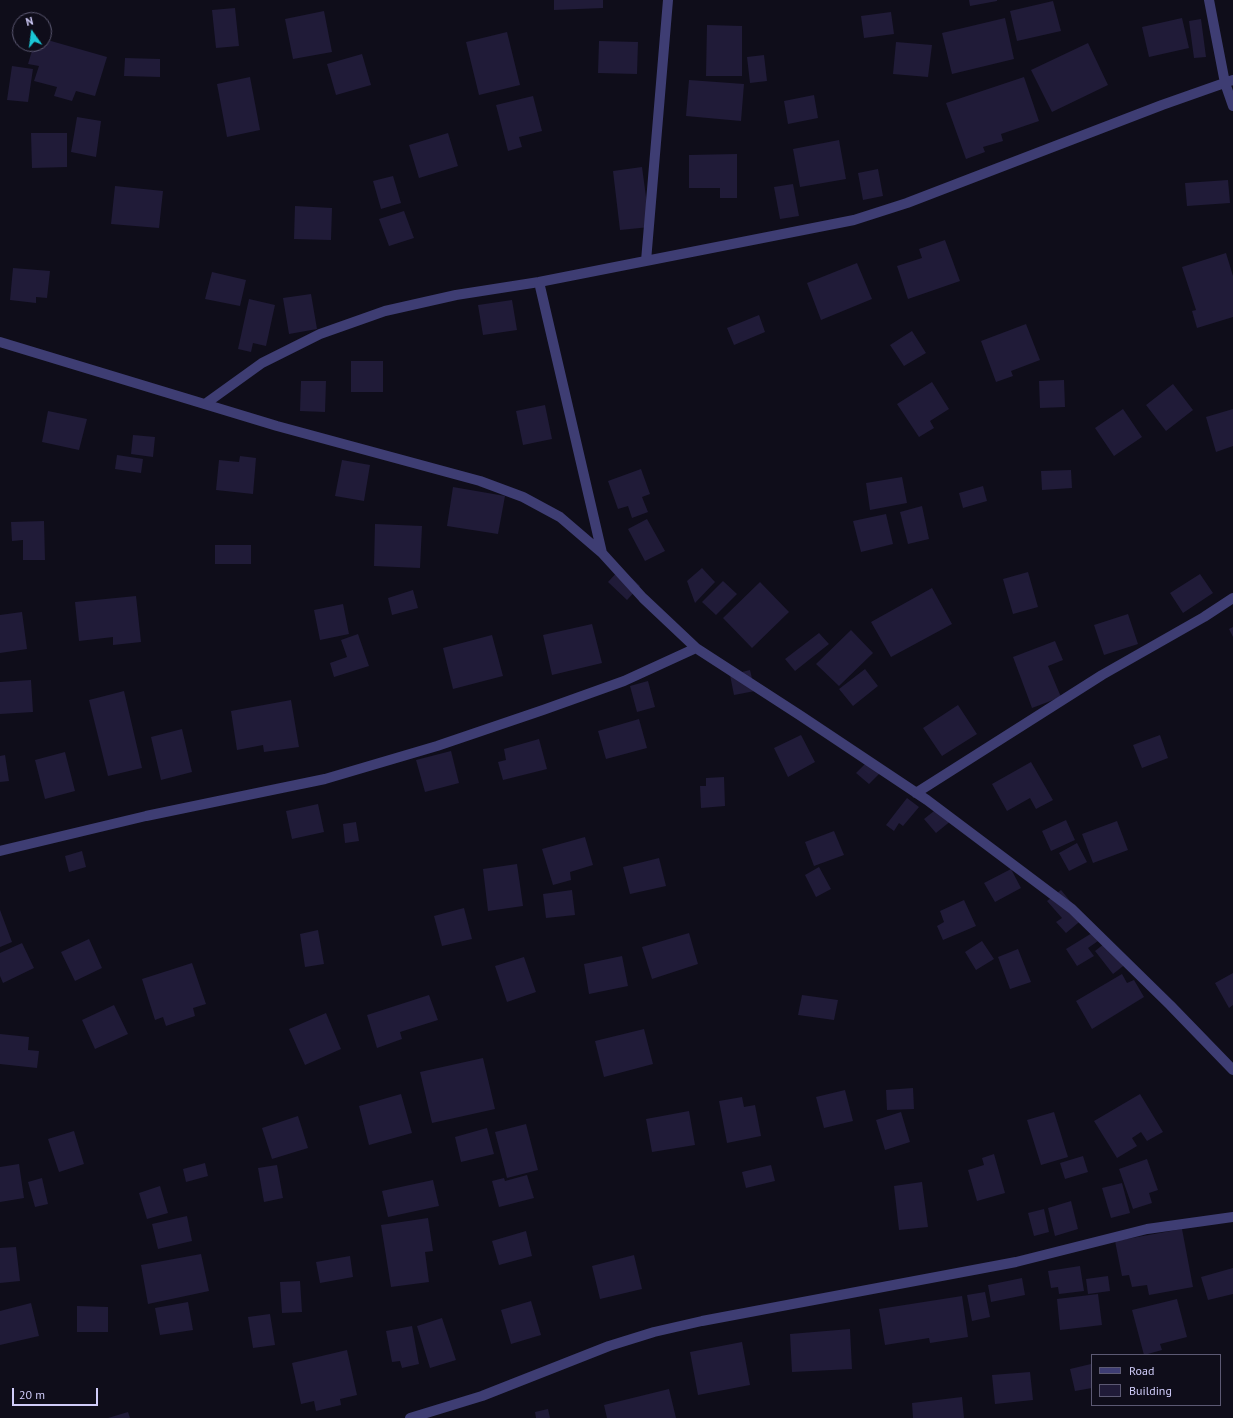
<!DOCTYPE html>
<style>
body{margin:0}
#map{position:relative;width:1233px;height:1418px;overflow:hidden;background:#0f0d1a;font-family:"PT Sans",sans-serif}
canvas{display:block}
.legend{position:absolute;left:1091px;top:1354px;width:130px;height:52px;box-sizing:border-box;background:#0f0d1a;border:1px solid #5c5973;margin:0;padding:5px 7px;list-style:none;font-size:12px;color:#d0ccf9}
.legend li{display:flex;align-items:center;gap:8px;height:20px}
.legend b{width:20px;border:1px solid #5c5973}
.north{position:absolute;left:12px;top:12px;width:40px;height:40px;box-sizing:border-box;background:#0f0d1a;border:1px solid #5c5973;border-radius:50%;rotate:346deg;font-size:11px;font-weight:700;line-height:16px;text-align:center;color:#d0ccf9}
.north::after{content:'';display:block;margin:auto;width:14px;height:18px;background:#1ac7d6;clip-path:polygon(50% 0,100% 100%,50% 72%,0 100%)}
.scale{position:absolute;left:12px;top:1388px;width:86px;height:18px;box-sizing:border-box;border:2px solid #d0ccf9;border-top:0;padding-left:5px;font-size:12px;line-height:14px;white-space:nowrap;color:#d0ccf9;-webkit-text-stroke:3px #0f0d1a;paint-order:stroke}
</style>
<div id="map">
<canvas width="1233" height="1418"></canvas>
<ul class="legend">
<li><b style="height:5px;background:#3e3d73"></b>Road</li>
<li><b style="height:11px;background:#201b38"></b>Building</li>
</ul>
<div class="north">N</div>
<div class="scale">20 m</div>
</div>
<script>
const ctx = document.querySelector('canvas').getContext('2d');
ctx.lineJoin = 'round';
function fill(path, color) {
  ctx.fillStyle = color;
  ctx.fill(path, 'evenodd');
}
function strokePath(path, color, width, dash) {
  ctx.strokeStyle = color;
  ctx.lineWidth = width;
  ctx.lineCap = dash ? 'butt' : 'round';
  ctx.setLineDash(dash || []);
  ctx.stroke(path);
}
const building = new Path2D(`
 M554,0H603V8L554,10Z
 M969,0H997V1L970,6Z
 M1053,1L1061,31L1017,41L1010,11Z
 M235,8L239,46L216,48L212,10Z
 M324,11L332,52L293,59L285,19Z
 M891,12L894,34L864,38L861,16Z
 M1005,18L1014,59L952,74L942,33Z
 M1182,18L1189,48L1149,57L1142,27Z
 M1201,19L1206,57L1194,58L1189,21Z
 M707,25L742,26V76H706Z
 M507,32L520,85L479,95L466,42Z
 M44,39L107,57L95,96L76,91L72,101L54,96L57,87L34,81L39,66L28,64L34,44H44Z
 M599,41L638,42L637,74L598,73Z
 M896,42L932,45L928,77L893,74Z
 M1088,43L1108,85L1052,112L1031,70Z
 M362,54L371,85L336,95L327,64Z
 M764,55L767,81L750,83L747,57Z
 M125,58L160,59V77L124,76Z
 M12,66L33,69L28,102L7,100Z
 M250,77L260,130L227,137L217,84Z
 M1024,77L1039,121L1001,134L1003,141L983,147L985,152L966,159L946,103Z
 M689,80L744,84L741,121L686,116Z
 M814,95L818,118L788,124L784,101Z
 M533,96L542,131L519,137L522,147L508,151L496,105Z
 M77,117L101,121L96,157L71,152Z
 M31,133H67V167L32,168Z
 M448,133L458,166L419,178L409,145Z
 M839,140L846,179L800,187L793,149Z
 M737,154V198H720V188H689V155Z
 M642,167L650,227L620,230L613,171Z
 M878,169L883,196L863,200L858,173Z
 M393,176L401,203L381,209L373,181Z
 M1228,180L1230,203L1187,206L1185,183Z
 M793,184L799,216L780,219L774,187Z
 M115,186L163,191L159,228L111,224Z
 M295,206L332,208L331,240L294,239Z
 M404,211L414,238L389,246L379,219Z
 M945,240L960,281L908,299L897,266L922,258L919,249Z
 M1226,253L1233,276V317L1197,328L1192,311L1196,310L1182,267Z
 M857,263L872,299L821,320L807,283Z
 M13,268L50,271L47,298L36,297V303L10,300Z
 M212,272L246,280L240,306L205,299Z
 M311,294L317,329L289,334L283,298Z
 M249,299L275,305L266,346L253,343L251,352L238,349Z
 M512,300L517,330L483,335L478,305Z
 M759,315L765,332L734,345L727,328Z
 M1026,324L1040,360L1011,371L1013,376L996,382L981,341Z
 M912,331L926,353L904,366L890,345Z
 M351,361H383V392H351Z
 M1064,380L1065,407L1040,408L1039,381Z
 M301,381H326L325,412L300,411Z
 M932,382L949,409L930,421L934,428L919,437L897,404Z
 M1173,384L1193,410L1166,431L1146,405Z
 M545,405L552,439L523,445L516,411Z
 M1123,409L1142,437L1114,456L1095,428Z
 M1233,409V446L1216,452L1206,417Z
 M48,411L87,419L79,450L42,442Z
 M133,435L155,437L153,457L131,454Z
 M117,455L143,459L141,473L115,469Z
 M240,456L256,458L253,494L216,490L219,460L239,462Z
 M342,460L370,465L364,501L335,496Z
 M641,469L650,494L642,497L648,512L632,518L628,506L618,509L608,481Z
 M1071,470L1072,488L1042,490L1041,471Z
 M902,477L907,503L870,510L866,483Z
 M983,486L987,501L963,508L959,493Z
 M453,487L505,496L498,534L447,526Z
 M922,506L929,539L908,544L900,512Z
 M886,514L893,544L861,552L853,521Z
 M647,519L665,551L645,561L628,529Z
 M44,521L45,560H23V540L12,541L11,522Z
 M375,524L422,526L420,568L374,566Z
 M215,545H251V564H215Z
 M621,568L640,586L627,600L608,582Z
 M702,568L715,582L695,603L687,581Z
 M1028,572L1038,607L1013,614L1003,579Z
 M1200,574L1213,593L1183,613L1170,593Z
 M723,581L737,594L716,615L702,602Z
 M760,582L789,612L752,648L723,618Z
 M932,588L952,624L891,657L871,622Z
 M413,590L418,608L392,615L388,598Z
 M136,596L141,642L113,645V637L79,641L75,602Z
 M343,604L349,634L320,640L314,610Z
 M22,612L27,649L0,653V615Z
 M1128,614L1138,644L1104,655L1094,625Z
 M592,624L602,663L552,675L543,635Z
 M1233,627V637L1229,629Z
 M851,630L873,653L839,686L816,664Z
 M819,633L829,644L795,671L785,659Z
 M358,634L369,666L334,677L330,663L347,657L341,640Z
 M492,635L503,676L453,689L443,648Z
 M1055,641L1063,660L1048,666L1061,697L1032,708L1013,657Z
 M865,669L878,686L853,706L839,689Z
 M750,670L755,691L734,695L730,675Z
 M31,680L33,712L0,714V682Z
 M648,681L655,707L637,712L630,686Z
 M124,691L142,768L108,776L89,700Z
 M291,700L299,747L264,752L263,745L237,750L231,711Z
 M958,705L977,734L942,756L923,728Z
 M639,719L647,748L606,759L598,731Z
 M182,729L192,772L161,780L151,737Z
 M801,735L815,762L788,777L774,748Z
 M1160,735L1168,758L1142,768L1133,745Z
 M539,739L547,769L503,780L498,762L506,760L504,749Z
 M451,751L459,783L425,792L416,760Z
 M65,752L75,791L45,799L35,760Z
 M5,755L9,781L0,782V756Z
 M871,758L883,770L869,784L856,773Z
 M1031,762L1053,800L1036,809L1030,798L1007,811L992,784Z
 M724,777L725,806L701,808L700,786H706V778Z
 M907,798L919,807L903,826L899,823L894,831L886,825Z
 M318,804L324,832L292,839L286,811Z
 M939,807L952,820L936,833L924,819Z
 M1066,820L1075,840L1051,851L1042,831Z
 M1117,821L1128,850L1093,863L1082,834Z
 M356,822L359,841L345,843L343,824Z
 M834,831L844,855L814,866L805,842Z
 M585,837L593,865L570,872L571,880L553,885L542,849Z
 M1077,843L1087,862L1069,871L1059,853Z
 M82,851L86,867L69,872L65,856Z
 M659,858L666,886L630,894L623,867Z
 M517,864L523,906L488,911L483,869Z
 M819,867L831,889L816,897L805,875Z
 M1011,869L1021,888L995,902L984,883Z
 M572,890L575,915L546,918L543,894Z
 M1061,890L1084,918L1066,933L1056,922L1062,918L1047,901Z
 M964,900L976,926L943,940L937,926L944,922L940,911Z
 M464,908L472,939L442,946L434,916Z
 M0,910L12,942L0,947Z
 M318,930L324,964L305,967L300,934Z
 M689,933L698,964L652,979L642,947Z
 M1092,933L1098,941L1088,948L1094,956L1077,966L1066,949Z
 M89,939L102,968L75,981L61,952Z
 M1109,940L1127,963L1113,974L1095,951Z
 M982,941L994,959L976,970L965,952Z
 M22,943L34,968L3,983L0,976V953Z
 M1018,949L1031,982L1010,989L998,957Z
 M622,956L628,986L589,994L584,964Z
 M524,957L536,992L507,1002L495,966Z
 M192,963L206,1004L193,1008L195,1016L166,1026L163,1017L155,1020L142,979Z
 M1233,973V1005L1229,1008L1215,983Z
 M1122,974L1127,983L1134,980L1144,997L1092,1029L1076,1001Z
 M429,995L438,1020L400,1032L402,1039L377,1048L367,1015Z
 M802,995L838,1000L834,1020L798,1015Z
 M114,1005L128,1034L95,1049L82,1020Z
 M326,1013L341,1049L305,1065L289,1029Z
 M644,1029L653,1064L604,1077L595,1041Z
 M0,1034L29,1037L28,1050L39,1051L37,1068L0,1064Z
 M483,1058L495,1109L432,1123L420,1072Z
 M913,1088L914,1109L887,1110L886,1090Z
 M845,1090L853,1121L824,1128L816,1097Z
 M401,1094L412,1133L369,1145L359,1106Z
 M1140,1094L1163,1132L1147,1141L1141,1132L1132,1138L1137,1146L1117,1158L1094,1121Z
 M742,1097L744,1107L755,1105L761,1136L727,1143L719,1101Z
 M689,1111L695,1145L652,1152L646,1119Z
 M901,1112L910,1142L885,1150L876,1120Z
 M1054,1112L1068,1157L1041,1165L1027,1120Z
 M298,1116L308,1148L272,1159L262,1128Z
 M526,1124L538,1170L507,1178L495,1132Z
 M487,1128L494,1154L461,1162L455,1137Z
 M74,1131L84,1164L59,1172L48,1139Z
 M994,1154L1005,1193L977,1201L968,1170L984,1165L982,1158Z
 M1083,1156L1088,1172L1065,1179L1060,1163Z
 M1147,1159L1158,1190L1149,1193L1152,1203L1133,1209L1119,1169Z
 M205,1163L208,1176L186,1182L183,1169Z
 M19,1164L24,1198L0,1202V1167Z
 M277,1165L283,1198L264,1202L258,1168Z
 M771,1165L775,1181L746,1188L742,1172Z
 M527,1175L534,1198L499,1207L492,1181L504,1178L505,1181Z
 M42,1178L48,1204L35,1207L28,1182Z
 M433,1180L439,1206L388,1217L382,1191Z
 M922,1182L928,1227L899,1230L894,1186Z
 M1122,1183L1130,1213L1111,1218L1102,1188Z
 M160,1186L168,1213L147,1219L139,1193Z
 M1071,1201L1078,1229L1055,1236L1048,1208Z
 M1044,1209L1049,1232L1034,1236L1028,1213Z
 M187,1216L192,1241L158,1249L152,1224Z
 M428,1218L433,1251L425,1252L429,1282L391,1287L381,1225Z
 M1182,1229L1193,1287L1149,1295L1147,1285L1132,1287L1129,1275L1122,1276L1115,1241Z
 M526,1231L532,1256L499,1265L492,1241Z
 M16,1247L20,1281L0,1283V1248Z
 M201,1254L209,1291L148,1304L141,1265Z
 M634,1255L642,1289L600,1299L592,1266Z
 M350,1256L353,1277L320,1283L316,1262Z
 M1080,1266L1084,1291L1059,1294L1058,1287L1051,1288L1048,1271Z
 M1233,1268V1294L1208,1300L1201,1277Z
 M1108,1276L1110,1291L1088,1294L1086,1279Z
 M1022,1278L1025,1295L991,1302L988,1285Z
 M300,1281L302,1312L282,1313L280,1282Z
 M985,1292L990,1317L972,1321L967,1295Z
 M1098,1294L1102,1325L1060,1330L1057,1299Z
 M962,1296L968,1337L930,1343L929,1338L885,1345L879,1309Z
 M1177,1299L1187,1337L1160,1344L1162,1350L1144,1355L1132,1310Z
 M531,1301L541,1335L511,1344L501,1310Z
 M188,1302L193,1330L160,1335L155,1308Z
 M31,1303L39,1336L0,1345V1311Z
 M77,1306L108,1307V1332H77Z
 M270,1314L275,1345L253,1348L248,1317Z
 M442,1318L456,1360L430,1368L417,1326Z
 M412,1326L419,1364L402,1368L400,1361L392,1362L386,1331Z
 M850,1329L852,1369L792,1372L790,1334Z
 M742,1342L750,1385L698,1395L690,1352Z
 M347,1350L357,1395L340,1399L341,1405L316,1411L314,1401L301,1404L292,1363Z
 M1091,1364L1092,1388L1075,1391L1070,1369Z
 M1030,1372L1033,1400L995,1404L992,1375Z
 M669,1389L676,1418H607L604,1405Z
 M962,1397L964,1418H913L912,1403Z
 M548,1409L550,1418H536L535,1412Z
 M128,1412L130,1418H108Z`);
const minor = new Path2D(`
 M1209,0L1225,83L1233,106
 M646,261L668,0
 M539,282L602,553
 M0,342L277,426L480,481L523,497L560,517L602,553L643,598L696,648L801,716L927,800L1072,909L1170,1005L1233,1070
 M205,404L262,363L320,334L385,311L456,295L539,282L854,220L907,203L1162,105L1233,80
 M916,793L1102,675L1204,617L1233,598
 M0,851L146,816L325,779L437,746L543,710L624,681L696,648
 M410,1418L482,1396L609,1346L654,1332L702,1321L1016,1262L1147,1229L1233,1217`);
fill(building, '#201b38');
strokePath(minor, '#3e3d73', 10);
</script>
